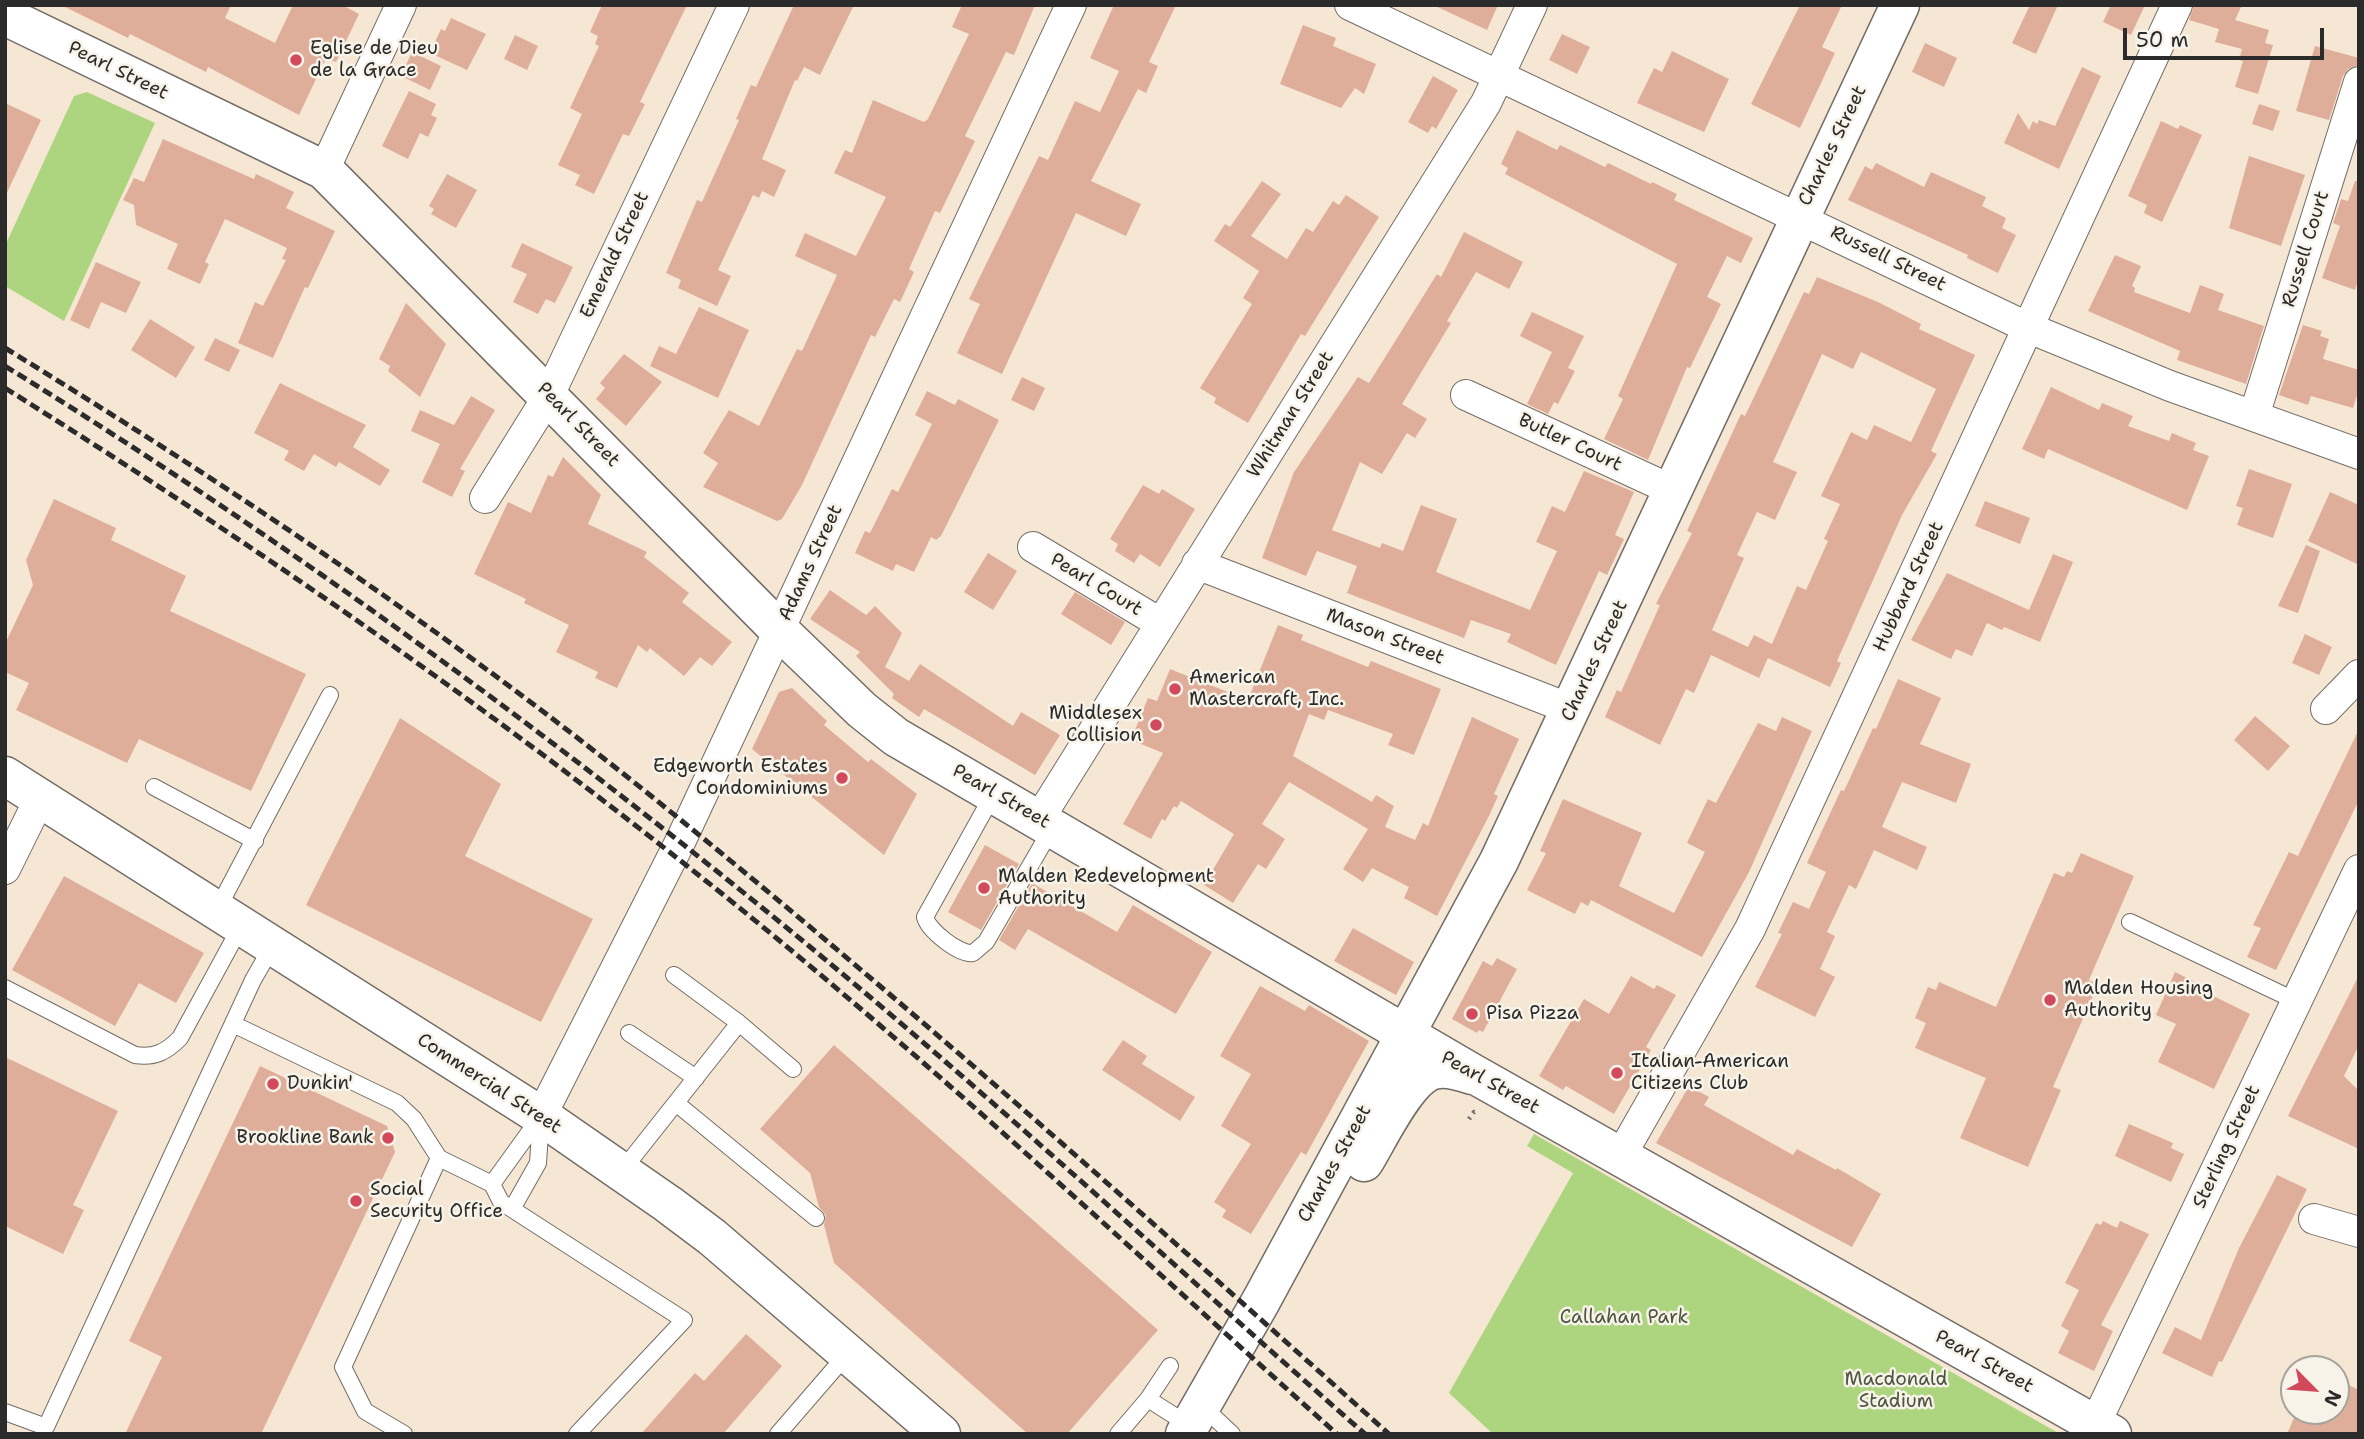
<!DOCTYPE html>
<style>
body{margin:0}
#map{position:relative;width:2364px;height:1439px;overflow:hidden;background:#f6e7d4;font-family:"Shantell Sans",sans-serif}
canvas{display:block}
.frame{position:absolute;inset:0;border:7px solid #2b2b2b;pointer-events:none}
.north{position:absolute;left:2280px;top:1355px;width:70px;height:70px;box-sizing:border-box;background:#f7f3e8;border:2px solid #a5a39c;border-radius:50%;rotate:115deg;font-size:19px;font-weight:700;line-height:28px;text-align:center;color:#2b2b2b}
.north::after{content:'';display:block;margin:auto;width:24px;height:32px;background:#d1495b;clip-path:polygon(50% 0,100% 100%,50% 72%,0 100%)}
.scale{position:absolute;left:2123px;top:28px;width:201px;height:32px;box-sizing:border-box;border:4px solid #2b2b2b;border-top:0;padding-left:9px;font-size:21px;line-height:24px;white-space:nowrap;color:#2b2b2b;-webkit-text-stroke:5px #f7f3e8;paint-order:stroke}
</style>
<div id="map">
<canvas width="2364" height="1439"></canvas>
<div class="frame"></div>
<div class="north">N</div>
<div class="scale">50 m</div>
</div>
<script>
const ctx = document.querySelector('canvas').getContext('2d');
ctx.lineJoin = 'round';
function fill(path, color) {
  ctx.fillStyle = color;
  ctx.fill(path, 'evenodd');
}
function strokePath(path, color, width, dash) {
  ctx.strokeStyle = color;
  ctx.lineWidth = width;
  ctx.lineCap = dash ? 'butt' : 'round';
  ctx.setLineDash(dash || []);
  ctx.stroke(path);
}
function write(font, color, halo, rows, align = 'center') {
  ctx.font = font + ' "Shantell Sans",sans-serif';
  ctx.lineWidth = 5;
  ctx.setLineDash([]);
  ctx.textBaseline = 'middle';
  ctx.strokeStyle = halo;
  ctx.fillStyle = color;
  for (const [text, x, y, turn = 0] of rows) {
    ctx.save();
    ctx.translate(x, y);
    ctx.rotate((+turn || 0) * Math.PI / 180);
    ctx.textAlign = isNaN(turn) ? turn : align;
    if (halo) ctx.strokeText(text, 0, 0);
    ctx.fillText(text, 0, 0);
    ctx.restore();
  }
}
const green = new Path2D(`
 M87,92L155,123L64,321L5,286V246L74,96Z
 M1534,1134L2060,1434H1493L1449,1393L1573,1173L1527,1146Z`);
const building = new Path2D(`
 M61,5H231L225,18L275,43L293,5H342L359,14L336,62L326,58L299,115L208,67L206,72L130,34L128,38Z
 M602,5H687L640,102L645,104L629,136L623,134L594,194L575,185L580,175L558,165L582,114L570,108L599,46L595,44L598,36L590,32Z
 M794,5H854L820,75L804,67L797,81L795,80L762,159L786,170L774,197L762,191L759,198L753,195L718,270L731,276L717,306L678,288L681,280L666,273L697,200L702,202L739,120L736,119L751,85L756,87Z
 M962,5H1035L1014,55L1006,52L965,136L975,141L940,213L935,211L909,269L914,272L900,302L894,299L875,337L871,335L802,485L782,519L777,521L703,487L718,463L703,453L729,410L759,426L797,349L802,351L837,275L795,256L805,233L856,256L886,197L834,173L845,150L852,153L873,100L924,122L928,119L969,34L952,27Z
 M1114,5H1176L1149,62L1158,66L1146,93L1138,89L1091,181L1141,204L1126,236L1076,213L1002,374L957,353L980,304L969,299L1039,156L1048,160L1075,101L1100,112L1119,71L1090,58Z
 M1433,5H1498L1487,30Z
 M1800,5H1842L1822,47L1835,53L1800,128L1751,104Z
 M2030,5H2058L2036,54L2012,43Z
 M2111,5H2145L2131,35L2103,22Z
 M2194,5H2242L2235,20L2269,30L2265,43L2273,45L2258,94L2235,87L2243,61L2239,60L2242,49L2215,42L2219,29L2189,20Z
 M451,18L486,34L467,70L430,53L441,29L445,31Z
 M1303,25L1336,38L1333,46L1376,64L1364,94L1355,88L1341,108L1280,84Z
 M1562,34L1590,47L1577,74L1549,60Z
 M515,35L538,46L527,70L504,59Z
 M1925,43L1957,58L1944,87L1912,72Z
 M2315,46L2359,58V65L2348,69L2343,76L2329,120L2296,111Z
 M1672,51L1729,79L1704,132L1637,103L1654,68L1662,72Z
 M412,52L441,66L430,90L401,76Z
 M2082,67L2101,76L2059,169L2004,143L2018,113L2029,130L2033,121L2037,124L2039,120L2055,126Z
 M1433,76L1458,90L1436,129L1432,126L1428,133L1408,122Z
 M409,91L436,104L431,115L437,118L428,137L420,133L408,159L382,146Z
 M5,103L41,120L5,197Z
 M2259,104L2280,111L2273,131L2252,124Z
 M2161,121L2178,129L2180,125L2202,135L2162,222L2144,213L2147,205L2128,196Z
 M1517,130L1557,150L1560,145L1605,167L1608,163L1651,184L1652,182L1677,194L1674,200L1753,238L1741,263L1727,256L1707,297L1721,304L1690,368L1687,367L1648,460L1604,439L1623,399L1618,396L1677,264L1505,174L1508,168L1501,164Z
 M163,139L254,179L256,174L294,192L286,208L335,231L308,288L305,287L273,358L238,343L255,302L263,306L286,260L282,259L287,248L225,219L205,262L209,264L200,284L167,269L178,244L136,225L134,205L123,200L134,178L144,182Z
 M2249,156L2305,175L2281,246L2229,228Z
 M1876,163L1924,187L1931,172L1986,197L1982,206L2006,218L2002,228L2016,235L1998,273L1967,258L1968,255L1848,200L1865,166L1872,170Z
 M447,174L477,190L456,228L431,214L434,209L429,206Z
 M1262,181L1281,194L1251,236L1287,259L1306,228L1313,232L1333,201L1339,205L1346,195L1379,217L1305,336L1301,334L1248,423L1214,403L1216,398L1200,388L1252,304L1243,298L1259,271L1214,241L1225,224L1230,227Z
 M2355,181H2359V277L2355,290L2322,278L2340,226L2333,223L2341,199L2348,201Z
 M1464,232L1523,262L1509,289L1476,272L1447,321L1451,323L1402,404L1427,419L1415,438L1407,433L1382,474L1360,462L1332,530L1380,548L1382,543L1403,551L1421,505L1457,519L1436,572L1530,610L1557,551L1536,542L1552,506L1565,512L1584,471L1634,492L1615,535L1624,539L1607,575L1599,571L1556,665L1507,642L1511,634L1471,620L1464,638L1347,593L1357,566L1317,551L1306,576L1262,558L1294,472L1358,377L1369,383L1437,274L1441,277Z
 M522,243L573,267L555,303L546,299L538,314L513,302L527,274L511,267Z
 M2115,255L2141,266L2132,286L2135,288L2134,292L2190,313L2200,285L2224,294L2218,310L2264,326L2246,384L2177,360L2180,351L2088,311Z
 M96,262L141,282L126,313L101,302L89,329L70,320Z
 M1817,277L1878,302L1921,324L1919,329L1975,355L1931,451L1937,454L1902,515L1837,661L1841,663L1830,687L1768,658L1759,678L1711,655L1694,693L1686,689L1660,745L1605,717L1617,690L1621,692L1660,605L1656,604L1692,533L1687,531L1741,414L1745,416L1804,292L1809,294ZM1861,352L1936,389L1911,442L1874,425L1867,440L1851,432L1821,496L1840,504L1824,539L1828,541L1806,590L1797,586L1772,644L1754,635L1748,647L1712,630L1744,558L1737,555L1757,512L1775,520L1797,472L1773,462L1822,354L1853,369Z
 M406,303L446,344L420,397L388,371L390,366L379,359Z
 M699,307L749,330L718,398L650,366L659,346L676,354Z
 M1532,312L1584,336L1568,368L1575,371L1558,404L1554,402L1548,414L1527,404L1552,352L1520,336Z
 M150,319L195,347L176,378L131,350Z
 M2303,325L2322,331L2320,336L2329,339L2323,359L2359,370V389L2353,408L2311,396L2308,405L2279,395Z
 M215,338L240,350L229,372L204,360Z
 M624,354L662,382L626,426L596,399L605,388L600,383Z
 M1022,377L1045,388L1034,411L1011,400Z
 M280,383L366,425L353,447L390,470L380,486L339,462L336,467L314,454L304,471L284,460L289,451L254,433Z
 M2051,387L2099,410L2102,403L2133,416L2128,426L2169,441L2172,433L2196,443L2193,450L2209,456L2187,510L2048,449L2044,459L2022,449Z
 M927,391L955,405L958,399L999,420L941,536L936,540L931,537L914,572L896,564L893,571L855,553L865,531L870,533L892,489L898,492L932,424L915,415Z
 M471,396L495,410L460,469L465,471L452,497L422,482L440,444L411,431L420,410L454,425Z
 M563,457L601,495L588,524L647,552L644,557L689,593L682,602L732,642L712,666L700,657L684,676L650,648L647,652L638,645L617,688L595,678L598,672L556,652L569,625L524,603L526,599L474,574L508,502L531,513L548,475L553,477Z
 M2249,469L2292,484L2273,538L2237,525L2243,508L2236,506Z
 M1143,485L1159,494L1162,489L1195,509L1160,567L1140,554L1134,563L1115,551L1118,544L1110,539Z
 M2330,492L2359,505V565L2308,541Z
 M54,499L116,528L111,540L186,576L170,611L306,674L251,791L139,739L127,763L16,710L29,683L5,672V644L33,585L26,560Z
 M1985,501L2030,518L2020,544L1975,526Z
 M2306,545L2320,551L2298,613L2278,606Z
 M988,553L1017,571L993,610L964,592Z
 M2053,554L2073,562L2040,642L2004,627L2002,630L1987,623L1972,656L1956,649L1951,659L1911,640L1947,573L2029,610Z
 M830,590L866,615L875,606L902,633L885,667L909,681L920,664L1013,726L1021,712L1060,735L1035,775L924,709L919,717L892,698L894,694L856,656L860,652L810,619Z
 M1075,592L1125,622L1111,645L1061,614Z
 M1278,625L1303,635L1301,640L1368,667L1371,661L1441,689L1414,755L1388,745L1393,734L1328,710L1324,720L1309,714L1293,756L1372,802L1376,795L1394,806L1385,827L1415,840L1423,823L1428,826L1472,717L1519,739L1494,794L1498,796L1489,816L1437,916L1404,898L1409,887L1372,868L1363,882L1343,869L1368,829L1289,782L1262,824L1285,839L1266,869L1258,864L1233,903L1204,885L1234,834L1181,801L1177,808L1174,806L1165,821L1162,819L1151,839L1123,824L1163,753L1131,740L1148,698L1157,701L1170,669L1248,700Z
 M2305,634L2332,647L2319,675L2292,663Z
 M1898,679L1941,698L1920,744L1971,764L1956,803L1902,782L1882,827L1927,847L1917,870L1874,850L1856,889L1849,885L1827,932L1835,936L1820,969L1835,977L1815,1017L1755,987L1782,934L1778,933L1793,902L1809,909L1826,872L1807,863L1841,790L1844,791L1873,728L1876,729Z
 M792,688L827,721L824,725L868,762L871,759L917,794L884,855L752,749L779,692Z
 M2255,716L2290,746L2268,771L2234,740Z
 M1782,717L1812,731L1749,872L1702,957L1591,900L1588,906L1581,902L1575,914L1527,890L1546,853L1540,851L1563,799L1642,833L1619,886L1674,913L1705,852L1687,843L1708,799L1716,803L1758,723L1776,731Z
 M400,718L501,784L465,856L593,919L541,1022L306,905Z
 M2359,729V800L2276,970L2247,957L2261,928L2253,925L2289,852L2298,856Z
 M985,845L1019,864L981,930L948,912Z
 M2081,853L2134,876L2089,980L2098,984L2053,1087L2061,1090L2028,1167L1960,1138L1986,1078L1915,1048L1926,1023L1915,1018L1928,987L1936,990L1939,982L1996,1007L2054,873L2064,877L2067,871L2072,873Z
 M64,876L204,953L176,1003L139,983L115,1026L12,970Z
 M1032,883L1117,932L1133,905L1212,952L1176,1014L1028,929L1015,950L999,940Z
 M1353,928L1414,962L1396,995L1334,961Z
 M1497,958L1517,969L1483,1032L1479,1030L1477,1033L1452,1019L1483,961L1492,966Z
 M2175,972L2197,983L2195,987L2250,1014L2214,1089L2158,1062L2176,1024L2156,1015Z
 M2359,975V1045L2344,1076L2359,1091V1149L2288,1116Z
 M1631,976L1654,989L1657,985L1676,995L1646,1047L1651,1050L1614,1114L1566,1086L1563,1090L1539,1076L1584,999L1609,1014Z
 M1260,986L1305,1011L1309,1005L1369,1041L1306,1155L1301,1152L1251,1234L1222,1217L1226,1210L1214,1202L1251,1144L1221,1126L1251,1074L1220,1056Z
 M1123,1040L1147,1056L1142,1064L1195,1097L1180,1121L1102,1070Z
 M834,1045L1158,1330L1067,1434H1028L834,1263L824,1225L826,1215L819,1207L810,1173L760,1129Z
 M5,1057L118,1111L73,1205L84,1210L63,1254L5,1226Z
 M260,1066L387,1126L395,1152L261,1434H125L162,1357L129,1341Z
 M1689,1086L1709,1097L1704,1105L1734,1122L1793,1155L1797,1149L1836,1170L1837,1168L1881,1194L1852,1247L1656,1143Z
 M2129,1124L2173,1143L2171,1148L2184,1154L2171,1182L2115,1156Z
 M2277,1175L2307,1189L2222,1362L2219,1361L2212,1377L2162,1353L2175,1327L2201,1340L2239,1248Z
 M2103,1221L2117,1228L2120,1221L2149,1234L2101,1325L2113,1331L2094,1371L2058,1353L2069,1331L2061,1326L2079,1290L2065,1283L2096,1223L2101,1225Z
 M746,1334L782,1366L723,1434H641L695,1373L704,1381Z
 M2336,1379L2359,1390V1434H2287L2297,1411H2336Z`);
const path = new Path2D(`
 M1469,1119L1474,1112L1477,1113`);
const service = new Path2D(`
 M154,787L255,841
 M994,793L925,917C928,930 959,955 973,953L986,942L1052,828
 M217,910L330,695
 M2130,922L2296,1001
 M674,975L739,1023
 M5,988L135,1055C155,1058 166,1052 180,1038L241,926
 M235,1025L397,1103L414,1119L439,1158
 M629,1033L696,1078
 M676,1103L816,1218
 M621,1172L739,1023L793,1069
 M492,1184L541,1116
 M512,1209L538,1163L541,1118
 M1148,1399L1170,1366
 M1201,1405L1232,1434
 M5,1412L46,1427L253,980L273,945
 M404,1434L365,1411L343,1367L439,1158L492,1184L501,1202L684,1320L577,1434
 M778,1434L848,1353
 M1118,1434L1148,1399L1189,1425`);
const minor = new Path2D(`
 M1350,5L2029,328L2170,386L2359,454
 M324,170L401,5
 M1466,395L1674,491
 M2254,416L2359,82
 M485,498L549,395L734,5
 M1033,547L1160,623
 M1197,564L1573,710
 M2326,709L2359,675
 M1039,819L1486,103L1532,5
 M5,869L40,798
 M541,1116L681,840L1071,5
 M1620,1157L1750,929L2177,5
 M2314,1219L2359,1232
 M2095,1424L2359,870`);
const tertiary = new Path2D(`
 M5,16L324,170L780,631L862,710L896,737L1472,1073L2112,1434
 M1364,1162C1379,1138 1406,1078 1433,1070C1446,1066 1460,1071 1472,1075
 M1185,1434L1261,1301L1499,861L1900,5`);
const secondary = new Path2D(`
 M5,776L541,1116L668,1204L712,1237L941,1434`);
const rail = new Path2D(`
 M5,348C233,488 458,639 666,808C914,1009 1151,1221 1389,1434
 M5,366C286,540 554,736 809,946C999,1103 1179,1271 1365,1434
 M5,388C244,538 475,697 696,873C918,1049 1126,1245 1337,1434`);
const markers = [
 [296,60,7,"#d1495b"],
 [1175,689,7,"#d1495b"],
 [1156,725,7,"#d1495b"],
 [842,778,7,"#d1495b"],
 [984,888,7,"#d1495b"],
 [2050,1000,7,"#d1495b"],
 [1472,1014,7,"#d1495b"],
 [1617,1073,7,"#d1495b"],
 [273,1084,7,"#d1495b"],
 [388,1138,7,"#d1495b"],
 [356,1201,7,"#d1495b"]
];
const poiNames = [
 ["Eglise de Dieu",310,49],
 ["de la Grace",310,71],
 ["American",1189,678],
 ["Mastercraft, Inc.",1189,700],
 ["Middlesex",1142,714,"right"],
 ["Collision",1142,736,"right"],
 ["Edgeworth Estates",828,767,"right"],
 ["Condominiums",828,789,"right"],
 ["Malden Redevelopment",998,877],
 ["Authority",998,899],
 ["Malden Housing",2064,989],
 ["Authority",2064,1011],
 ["Pisa Pizza",1486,1014],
 ["Italian-American",1631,1062],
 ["Citizens Club",1631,1084],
 ["Dunkin'",287,1084],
 ["Brookline Bank",374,1138,"right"],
 ["Social",370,1190],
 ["Security Office",370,1212]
];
const streetNames = [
 ["Pearl Street",118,71,26],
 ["Charles Street",1833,146,-64],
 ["Russell Court",2306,249,-73],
 ["Emerald Street",615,255,-65],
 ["Russell Street",1888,259,26],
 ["Whitman Street",1291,415,-58],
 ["Pearl Street",578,425,46],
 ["Butler Court",1570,443,25],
 ["Adams Street",811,563,-65],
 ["Pearl Court",1096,585,31],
 ["Hubbard Street",1909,587,-65],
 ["Mason Street",1385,637,21],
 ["Charles Street",1595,661,-65],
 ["Pearl Street",1001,797,30],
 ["Pearl Street",1490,1083,29],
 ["Commercial Street",489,1084,33],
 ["Sterling Street",2227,1147,-65],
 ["Charles Street",1335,1164,-61],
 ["Pearl Street",1984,1362,29]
];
const parkNames = [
 ["Callahan Park",1624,1318],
 ["Macdonald",1896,1380],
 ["Stadium",1896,1402]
];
fill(green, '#add47e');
fill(building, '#dfae9b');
strokePath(service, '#726d66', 18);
strokePath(minor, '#726d66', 32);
strokePath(tertiary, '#726d66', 41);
strokePath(secondary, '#726d66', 41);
strokePath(path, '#726d66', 4.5, [2, 5]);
strokePath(service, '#fff', 16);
strokePath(minor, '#fff', 30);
strokePath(tertiary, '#fff', 38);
strokePath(secondary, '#fff', 38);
strokePath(rail, '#2b2b2b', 5, [10, 5]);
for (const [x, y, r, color] of markers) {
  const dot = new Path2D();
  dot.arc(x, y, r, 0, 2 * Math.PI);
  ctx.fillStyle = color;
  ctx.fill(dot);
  strokePath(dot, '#f7f3e8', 2.5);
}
write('19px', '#2b2b2b', '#f7f3e8', poiNames, 'left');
write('19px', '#2b2b2b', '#f7f3e8', streetNames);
write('19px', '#4c5540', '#f7f3e8', parkNames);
</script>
